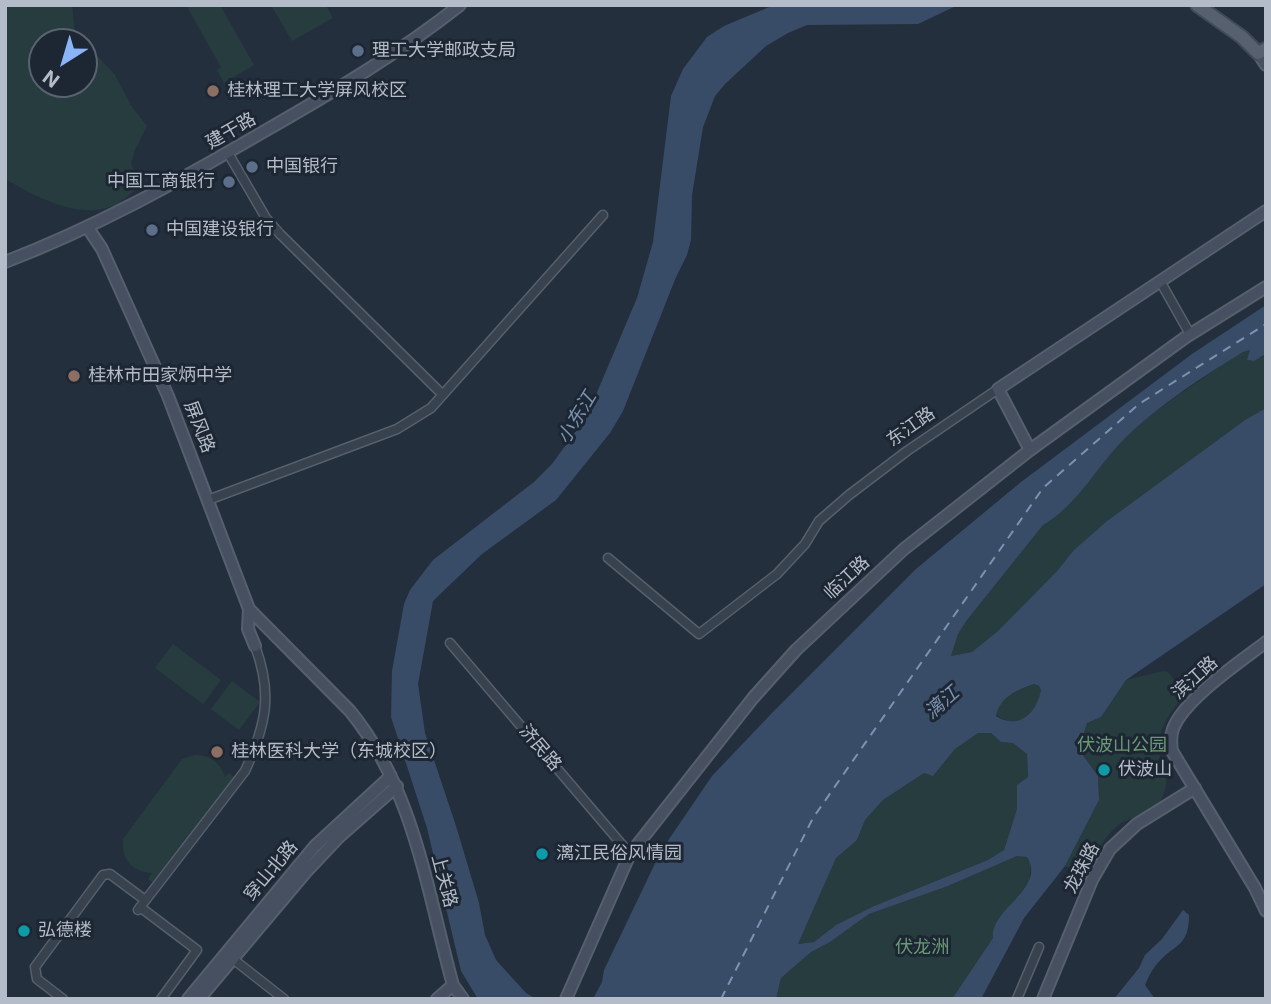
<!DOCTYPE html>
<meta charset="utf-8">
<style>
body{margin:0}
#map{position:relative;width:1271px;height:1004px;overflow:hidden;background:#242f3e;font-family:Inter,sans-serif}
canvas{display:block}
.frame{position:absolute;inset:0;border:7px solid #b4bcc9;pointer-events:none}
.north{position:absolute;left:28px;top:28px;width:70px;height:70px;box-sizing:border-box;background:#1d2633;border:2px solid #59626f;border-radius:50%;rotate:217deg;font-size:19px;font-weight:700;line-height:28px;text-align:center;color:#b4bcc9}
.north::after{content:'';display:block;margin:auto;width:24px;height:32px;background:#8ab4f8;clip-path:polygon(50% 0,100% 100%,50% 72%,0 100%)}
</style>
<div id="map">
<canvas width="1271" height="1004"></canvas>
<div class="frame"></div>
<div class="north">N</div>
</div>
<script>
const ctx = document.querySelector('canvas').getContext('2d');
ctx.lineJoin = 'round';
function fill(path, color) {
  ctx.fillStyle = color;
  ctx.fill(path, 'evenodd');
}
function strokePath(path, color, width, dash) {
  ctx.strokeStyle = color;
  ctx.lineWidth = width;
  ctx.lineCap = dash ? 'butt' : 'round';
  ctx.setLineDash(dash || []);
  ctx.stroke(path);
}
function write(font, color, halo, rows, align = 'center') {
  ctx.font = font + ' Inter,"Noto Sans SC",sans-serif';
  ctx.lineWidth = 6;
  ctx.setLineDash([]);
  ctx.textBaseline = 'middle';
  ctx.strokeStyle = halo;
  ctx.fillStyle = color;
  for (const [text, x, y, turn = 0] of rows) {
    ctx.save();
    ctx.translate(x, y);
    ctx.rotate((+turn || 0) * Math.PI / 180);
    ctx.textAlign = isNaN(turn) ? turn : align;
    if (halo) ctx.strokeText(text, 0, 0);
    ctx.fillText(text, 0, 0);
    ctx.restore();
  }
}
const green = new Path2D(`
 M5,5H72L75,32L115,75L132,107L147,126L135,150L131,164L141,184C133,191 124,201 115,205C79,221 37,197 5,179ZM42,42H84V84H42Z
 M186,5H220L254,65L224,83L217,70L221,67Z
 M271,5H326L333,18L292,41Z
 M1250,350L1261,358L1266,354V408L1245,420L1107,521L1074,550L1057,571L998,631L972,652L951,656L958,634L967,620L1043,525C1073,508 1094,473 1116,447C1143,417 1176,397 1209,374C1222,365 1235,354 1250,350Z
 M173,644L221,680L203,704L155,668Z
 M1163,671L1168,672L1185,694C1172,710 1156,730 1159,752C1162,772 1172,777 1162,798C1154,815 1130,816 1117,826C1102,839 1093,859 1083,875L1065,866L1099,800L1098,776L1079,750L1087,723L1101,717L1126,680Z
 M232,681L260,702L239,730L211,709Z
 M1034,684L1039,686L1042,690C1036,712 1019,732 996,715C1001,696 1017,691 1034,684Z
 M978,733H991L1001,742L1013,743L1027,754L1028,778L1017,785V809L1004,850L988,860L874,906L836,925L814,942L798,944L836,858L857,840L865,820L883,800L924,773L934,775L955,749Z
 M195,755C210,755 220,762 225,777L229,773L234,777L154,883L148,879L152,873C132,872 121,859 123,839L182,759Z
 M1017,856L1027,857L1031,863L1029,882L1001,917L993,938L952,999H776L781,978L811,952L830,942L869,914L948,886Z`);
const water = new Path2D(`
 M774,5H958L918,24L807,25L788,33L766,46L725,84L715,96L703,127L692,195L691,240L687,255L676,277L623,411L610,433L556,500L482,554L433,601L418,684L425,733L456,826L479,903L485,935L496,960L526,993L536,999H478L461,971L427,828L391,717L392,671L404,604L410,590L433,560L534,482L552,464L587,416L637,298L653,242L671,96L683,69L707,37L724,26Z
 M1266,305V354L1254,361L1247,360L1250,350L1243,352C1202,377 1160,404 1125,438C1097,466 1077,506 1043,525L967,620L958,634L951,656L972,652L998,631L1057,571L1074,550L1107,521L1245,420L1266,408V584L1126,680L1101,717L1087,723L1079,750L1098,776L1099,800L1065,866L1024,918L981,999H952L993,938C990,909 1047,888 1027,857L1017,856L948,886L869,914L830,942L811,952L781,978L776,999H593L602,982L604,970L661,851L712,776L772,713L916,569L1021,482L1192,354ZM1034,684L1039,686L1041,690C1037,712 1019,731 996,716C1000,697 1017,690 1034,684ZM978,733H991L1001,742L1013,743L1027,754L1028,777L1017,785V809L1004,850L988,860L874,906L836,925L814,942L798,944L836,858L857,840L865,820L883,800L924,773L933,776L955,749Z
 M1183,910L1189,915C1189,948 1174,943 1156,965C1151,971 1148,978 1145,985L1155,999H1114L1139,968L1145,955L1162,939Z`);
const ferry = new Path2D(`
 M721,999L813,818L1043,488L1139,404L1266,324`);
const street = new Path2D(`
 M228,153L266,218L280,234L443,395
 M1160,281L1190,334
 M208,500L397,429L431,408L603,215
 M608,558L699,634L777,574L805,544L819,521L849,495L907,451L998,389
 M450,643L630,854
 M140,907L197,950L161,999
 M138,910L245,771C266,725 273,694 255,646
 M233,959L284,999
 M63,999L37,979L35,967L103,875L110,874L145,900
 M1017,999L1039,947`);
const secondary = new Path2D(`
 M1258,53L1266,65
 M88,228L102,249L168,396L249,609L248,629L255,646
 M5,262C96,227 179,181 263,132C331,93 398,54 460,5
 M1030,450L998,389L1266,211
 M249,609L350,711C414,789 427,891 453,985L463,999
 M1266,642C1240,662 1184,699 1173,729C1170,737 1171,743 1172,751L1255,888L1266,911
 M188,999L315,846L391,776
 M199,999L306,872L339,837L397,786
 M437,999L453,985
 M566,999L630,854L753,698L796,650L904,549L1030,450L1186,337L1266,287
 M1043,999L1092,880L1110,849L1137,824L1195,788`);
const primary = new Path2D(`
 M1197,5L1242,37L1258,53L1266,49`);
const markers = [
 [358,51,7,"#5c6f8a"],
 [213,91,7,"#8d6e63"],
 [252,167,7,"#5c6f8a"],
 [229,182,7,"#5c6f8a"],
 [152,230,7,"#5c6f8a"],
 [74,376,7,"#8d6e63"],
 [217,752,7,"#8d6e63"],
 [1104,770,7,"#0f9aa8"],
 [542,854,7,"#0f9aa8"],
 [24,931,7,"#0f9aa8"]
];
const poiNames = [
 ["理工大学邮政支局",372,51],
 ["桂林理工大学屏风校区",227,91],
 ["中国银行",266,167],
 ["中国工商银行",215,182,"right"],
 ["中国建设银行",166,230],
 ["桂林市田家炳中学",88,376],
 ["桂林医科大学（东城校区）",231,752],
 ["伏波山",1118,770],
 ["漓江民俗风情园",556,854],
 ["弘德楼",38,931]
];
const streetNames = [
 ["建干路",231,131,-30],
 ["屏风路",199,427,69],
 ["东江路",911,427,-35],
 ["临江路",847,578,-43],
 ["滨江路",1195,678,-42],
 ["济民路",540,748,50],
 ["龙珠路",1082,868,-62],
 ["穿山北路",271,871,-50],
 ["上关路",444,881,75]
];
const parkNames = [
 ["伏波山公园",1122,746],
 ["伏龙洲",922,948]
];
const waterNames = [
 ["小东江",577,418,-59],
 ["漓江",942,703,-41]
];
fill(green, '#263c3f');
fill(water, '#394c67');
strokePath(ferry, '#7c92b1', 2, [9, 7]);
strokePath(street, '#565f6c', 11);
strokePath(secondary, '#565f6c', 14);
strokePath(primary, '#414a57', 16);
strokePath(street, '#38414e', 8);
strokePath(secondary, '#465061', 10);
strokePath(primary, '#56606e', 12);
for (const [x, y, r, color] of markers) {
  const dot = new Path2D();
  dot.arc(x, y, r, 0, 2 * Math.PI);
  ctx.fillStyle = color;
  ctx.fill(dot);
  strokePath(dot, '#1d2633', 2.5);
}
write('18px', '#b4bcc9', '#1d2633', poiNames, 'left');
write('18px', '#b4bcc9', '#1d2633', streetNames);
write('18px', '#6b9a76', '#1d2633', parkNames);
write('italic 19px', '#7c92b1', '#1d2633', waterNames);
</script>
